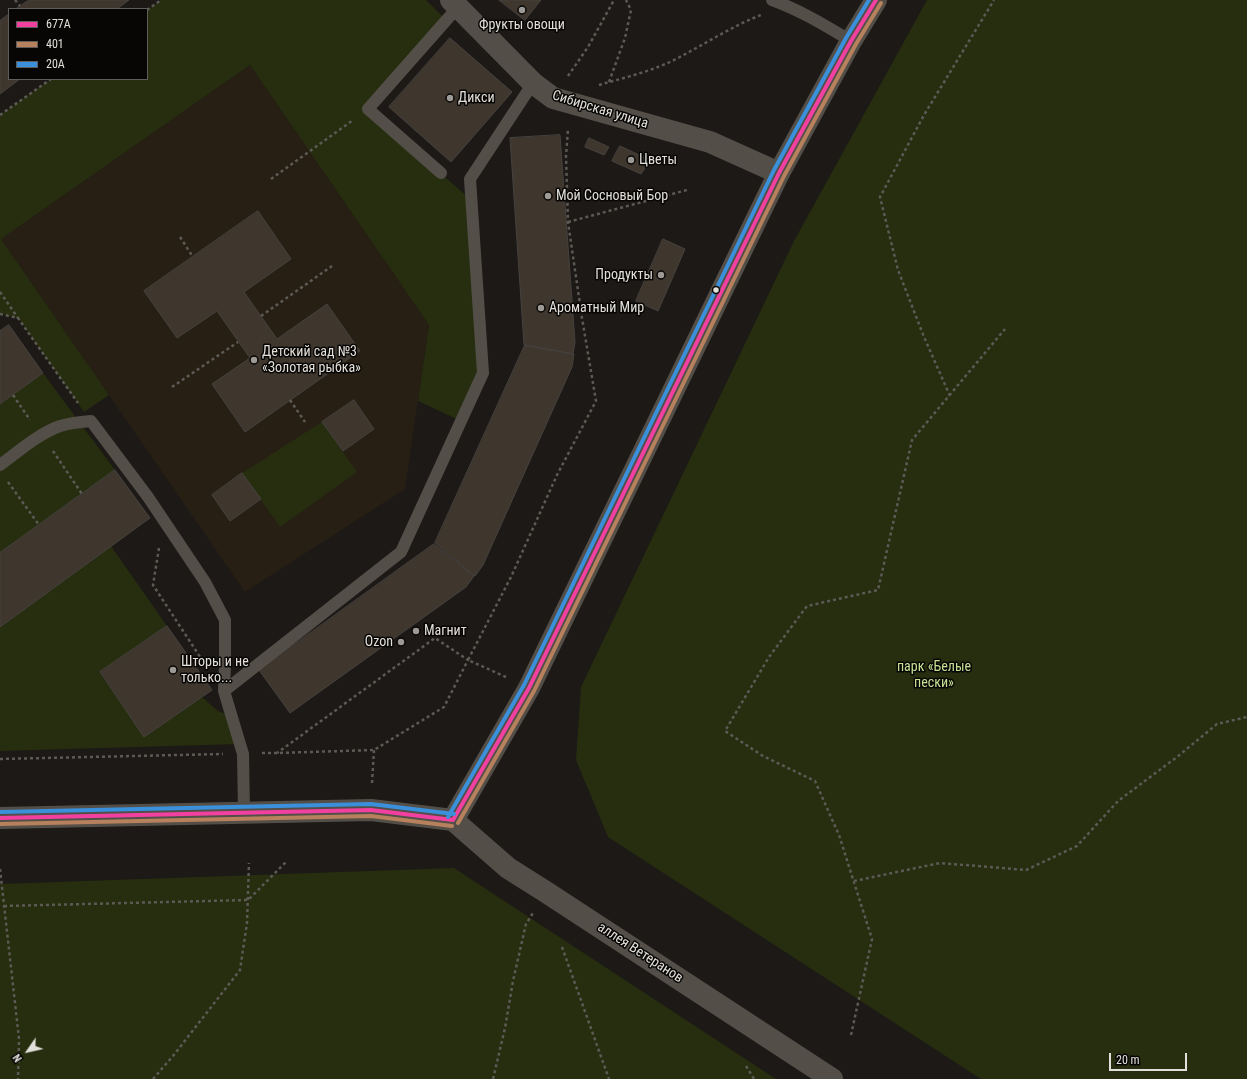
<!DOCTYPE html>
<meta charset="utf-8">
<style>
body{margin:0}
#map{position:relative;width:1247px;height:1079px;overflow:hidden;background:#1c1916;font-family:"Roboto Condensed",sans-serif}
canvas{display:block}
.legend{position:absolute;left:8px;top:8px;width:140px;height:72px;box-sizing:border-box;background:#070604;border:1px solid #5f5d5a;margin:0;padding:5px 7px;list-style:none;font-size:12px;color:#e3e0db}
.legend li{display:flex;align-items:center;gap:8px;height:20px}
.legend b{width:20px;border:1px solid #5f5d5a}
.north{position:absolute;left:8px;top:1031px;width:40px;height:40px;-webkit-text-stroke:3px #070604;paint-order:stroke;rotate:236deg;font-size:11px;font-weight:700;line-height:16px;text-align:center;color:#e3e0db}
.north::after{content:'';display:block;margin:auto;width:14px;height:18px;background:#e3e0db;clip-path:polygon(50% 0,100% 100%,50% 72%,0 100%)}
.scale{position:absolute;left:1109px;top:1053px;width:78px;height:18px;box-sizing:border-box;border:2px solid #e3e0db;border-top:0;padding-left:5px;font-size:12px;line-height:14px;white-space:nowrap;color:#e3e0db;-webkit-text-stroke:3px #070604;paint-order:stroke}
</style>
<div id="map">
<canvas width="1247" height="1079"></canvas>
<ul class="legend">
<li><b style="height:5px;background:#f240a1"></b>677А</li>
<li><b style="height:5px;background:#b6815c"></b>401</li>
<li><b style="height:5px;background:#3a90db"></b>20А</li>
</ul>
<div class="north">N</div>
<div class="scale">20 m</div>
</div>
<script>
const ctx = document.querySelector('canvas').getContext('2d');
ctx.lineJoin = 'round';
function fill(path, color) {
  ctx.fillStyle = color;
  ctx.fill(path, 'evenodd');
}
function strokePath(path, color, width, dash) {
  ctx.strokeStyle = color;
  ctx.lineWidth = width;
  ctx.lineCap = dash ? 'butt' : 'round';
  ctx.setLineDash(dash || []);
  ctx.stroke(path);
}
function write(font, color, halo, rows, align = 'center') {
  ctx.font = font + ' "Roboto Condensed",sans-serif';
  ctx.lineWidth = 3;
  ctx.setLineDash([]);
  ctx.textBaseline = 'middle';
  ctx.strokeStyle = halo;
  ctx.fillStyle = color;
  for (const [text, x, y, turn = 0] of rows) {
    ctx.save();
    ctx.translate(x, y);
    ctx.rotate((+turn || 0) * Math.PI / 180);
    ctx.textAlign = isNaN(turn) ? turn : align;
    if (halo) ctx.strokeText(text, 0, 0);
    ctx.fillText(text, 0, 0);
    ctx.restore();
  }
}
const built = new Path2D(`
 M250,65L429,325L405,489L245,592L1,239Z`);
const green = new Path2D(`
 M161,0H426L446,20L368,109L471,200L483,373L461,421L418,401L429,325L250,65L1,239L109,395L84,412L18,318L2,314L0,316V115L51,79H147V10Z
 M927,0H1247V1079H981L608,837L576,760L581,687L794,241Z
 M43,373L115,470L0,554V404Z
 M322,422L357,472L280,527L242,473Z
 M111,546L167,626L100,673L144,736L202,697L218,711L231,716L240,744L0,751V627Z
 M454,868L776,1079H0V884Z`);
const building = new Path2D(`
 M29,0H129L117,9H16Z
 M499,0H541L525,20Z
 M9,14V79H20L0,94V21Z
 M450,38L512,92L451,162L389,107Z
 M560,135L575,342L573,354L524,345L510,138Z
 M589,138L609,147L604,155L585,147Z
 M620,146L650,160L641,174L612,161Z
 M258,211L291,259L244,292L277,339L327,304L360,351L245,432L212,384L250,358L217,311L177,338L144,291Z
 M663,239L685,249L658,311L636,301Z
 M9,325L43,373L0,404V331Z
 M525,345L574,354L572,367L483,565L475,576L435,543Z
 M354,400L374,429L343,451L322,422Z
 M115,470L150,518L0,627V553Z
 M242,473L261,499L230,521L212,495Z
 M434,544L474,576L466,587L290,713L259,670Z
 M167,626L212,690L144,737L100,672Z`);
const path = new Path2D(`
 M15,0L20,6
 M147,10L161,0
 M568,76L588,47L614,0
 M609,82L625,38L631,10L626,0
 M599,85C623,78 649,72 672,61C702,46 730,27 761,15
 M0,115L51,79
 M271,179L353,120
 M568,222L687,190
 M180,237L193,257
 M0,292L18,318
 M0,314L18,318L78,403
 M261,316L332,266
 M172,387L238,342
 M13,395L30,420
 M950,396L924,337L898,270L880,197L924,115L994,0
 M290,400L305,422
 M53,451L82,494
 M8,482L39,525
 M159,548L153,585L204,663
 M506,677L468,660L511,577L557,475L596,401L582,318L568,222L566,156L568,129
 M262,753H277L374,750L444,707L468,660L435,638L277,753
 M0,759L223,754
 M372,783L374,750
 M0,869L19,1039L18,1079
 M854,881L940,863L1026,870L1077,846L1118,801L1177,757L1217,724L1247,717
 M4,906L248,900L286,862
 M562,947L609,1079
 M851,1035L872,939L839,835L815,781L763,756L725,731L769,657L807,606L878,590L912,440L1005,329
 M746,1066L754,1079
 M153,1079L173,1056L240,970L247,923L249,863
 M493,1079L505,1028L513,981L526,924L533,913`);
const service = new Path2D(`
 M772,0C800,10 826,26 851,41
 M441,173L368,109L458,7
 M0,465C19,451 38,434 60,426C70,423 80,422 91,421L148,497L205,582L225,620V664L224,691L243,754L244,813
 M224,691L401,552L483,373L470,179L533,83`);
const minor = new Path2D(`
 M451,0L533,83L553,98L710,142L779,173`);
const tertiary = new Path2D(`
 M0,818L371,810L453,820
 M453,820L529,688L779,173L851,41L876,0
 M453,820L508,868L546,892L832,1079`);
const bus1 = new Path2D(`
 M0,818L371,810L453,820
 M453,820L529,688L779,173L851,41L876,0`);
const bus2 = new Path2D(`
 M458,823L534,691L784,176L856,44L881,3
 M0,824L371,816L452,826`);
const bus3 = new Path2D(`
 M0,812L371,804L454,814
 M448,817L524,685L774,170L846,38L869,0`);
const markers = [
 [522,10,4,"#9d9a96"],
 [450,98,4,"#9d9a96"],
 [631,160,4,"#9d9a96"],
 [548,196,4,"#9d9a96"],
 [661,275,4,"#9d9a96"],
 [716,290,3.5,"#e3e0db"],
 [541,308,4,"#9d9a96"],
 [254,360,4,"#9d9a96"],
 [416,631,4,"#9d9a96"],
 [401,642,4,"#9d9a96"],
 [173,670,4,"#9d9a96"]
];
const poiNames = [
 ["Фрукты овощи",522,25,"center"],
 ["Дикси",458,98],
 ["Цветы",639,160],
 ["Мой Сосновый Бор",556,196],
 ["Продукты",653,275,"right"],
 ["Ароматный Мир",549,308],
 ["Детский сад №3",262,352],
 ["«Золотая рыбка»",262,368],
 ["Магнит",424,631],
 ["Ozon",393,642,"right"],
 ["Шторы и не",181,662],
 ["только...",181,678]
];
const streetNames = [
 ["Сибирская улица",600,110,17],
 ["аллея Ветеранов",640,953,33]
];
const parkNames = [
 ["парк «Белые",934,667],
 ["пески»",934,683]
];
fill(built, '#271f14');
fill(green, '#262e0f');
fill(building, '#3f362e');
strokePath(building, '#45423f', 1);
strokePath(path, '#5d5a56', 2.5, [3, 3]);
strokePath(service, '#534f48', 12);
strokePath(minor, '#534f48', 22);
strokePath(tertiary, '#534f48', 22);
strokePath(bus1, '#f240a1', 4);
strokePath(bus2, '#b6815c', 4);
strokePath(bus3, '#3a90db', 4);
for (const [x, y, r, color] of markers) {
  const dot = new Path2D();
  dot.arc(x, y, r, 0, 2 * Math.PI);
  ctx.fillStyle = color;
  ctx.fill(dot);
  strokePath(dot, '#070604', 1.5);
}
write('14px', '#e3e0db', '#070604', poiNames, 'left');
write('14px', '#e3e0db', '#070604', streetNames);
write('14px', '#c6e193', '#070604', parkNames);
</script>
